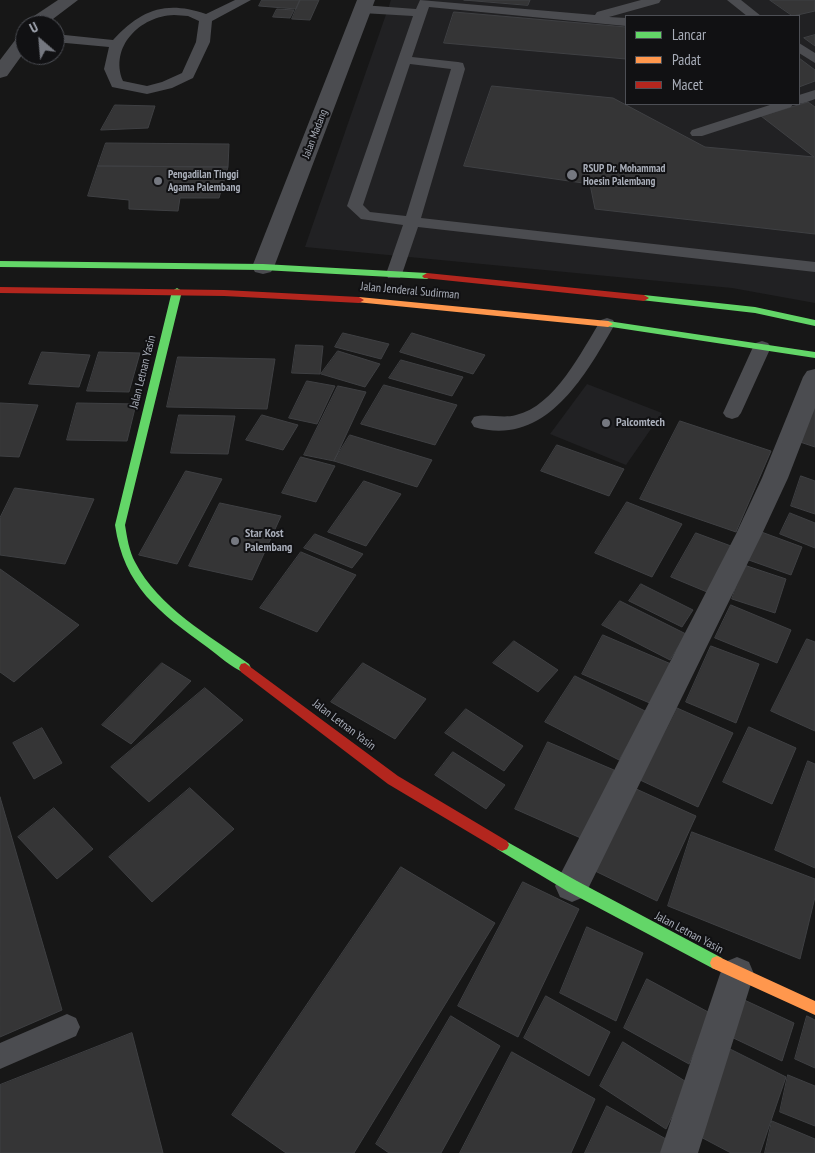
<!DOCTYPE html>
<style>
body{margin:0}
#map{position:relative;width:815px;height:1153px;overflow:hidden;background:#171717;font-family:"PT Sans Narrow",sans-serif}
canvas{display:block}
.legend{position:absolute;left:625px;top:15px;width:175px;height:90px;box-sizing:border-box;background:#111113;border:1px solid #4d4f55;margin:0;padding:6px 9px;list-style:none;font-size:15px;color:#a8adb8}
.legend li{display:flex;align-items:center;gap:10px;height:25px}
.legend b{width:25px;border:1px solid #4d4f55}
.north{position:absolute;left:15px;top:15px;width:50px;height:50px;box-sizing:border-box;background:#111113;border:1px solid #4d4f55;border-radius:50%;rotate:333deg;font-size:14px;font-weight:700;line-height:20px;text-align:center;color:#a8adb8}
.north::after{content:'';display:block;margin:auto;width:18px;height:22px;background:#757880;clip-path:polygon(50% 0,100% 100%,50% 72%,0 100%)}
</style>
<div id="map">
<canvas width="815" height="1153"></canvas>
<ul class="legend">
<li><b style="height:6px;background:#63d668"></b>Lancar</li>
<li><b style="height:6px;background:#ff974d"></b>Padat</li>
<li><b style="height:6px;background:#b3261e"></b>Macet</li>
</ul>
<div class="north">U</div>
</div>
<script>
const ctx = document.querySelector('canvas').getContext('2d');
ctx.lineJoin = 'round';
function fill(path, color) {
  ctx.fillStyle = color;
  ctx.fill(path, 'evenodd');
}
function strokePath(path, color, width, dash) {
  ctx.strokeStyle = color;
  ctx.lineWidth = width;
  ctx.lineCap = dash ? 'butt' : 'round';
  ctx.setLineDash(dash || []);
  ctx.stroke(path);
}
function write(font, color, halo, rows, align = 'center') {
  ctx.font = font + ' "PT Sans Narrow",sans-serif';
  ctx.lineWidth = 4;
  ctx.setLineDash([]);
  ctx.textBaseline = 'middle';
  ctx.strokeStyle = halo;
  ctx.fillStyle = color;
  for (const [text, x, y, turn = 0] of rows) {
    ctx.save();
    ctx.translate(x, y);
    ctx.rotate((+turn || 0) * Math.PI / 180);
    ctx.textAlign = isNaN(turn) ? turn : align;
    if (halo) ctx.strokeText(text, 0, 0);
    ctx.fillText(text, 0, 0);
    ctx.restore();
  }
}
const built = new Path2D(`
 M391,0H815V303L732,288L305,247ZM626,16H799V104H626Z
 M587,384L662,413L626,465L550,434Z`);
const building = new Path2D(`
 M262,0H300L296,9L259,6Z
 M300,0H319L310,20L292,19Z
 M464,0H530L528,5Z
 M770,0H815V11L793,16Z
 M277,9L294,10L290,18L273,17Z
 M454,12L626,27V59L444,43Z
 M815,35V46L804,38Z
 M799,58L815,70V81L799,87Z
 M492,86L613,98L705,147L814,157L761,116L808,102L815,107V234L595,209L590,184L464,166Z
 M115,105L155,106L148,128L101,130Z
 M106,143L229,144L228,167L98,166Z
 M98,166L228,167L219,198H180L178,211L129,209V200L88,196Z
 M343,333L389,344L381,359L335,347Z
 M412,333L485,355L473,374L400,352Z
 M296,345L323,346L320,374L292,373Z
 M338,351L380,364L365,387L321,374Z
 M42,352L90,355L79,387L29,384Z
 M99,352L140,353L129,392L87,391Z
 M178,357L275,359L267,409L167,407Z
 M401,360L463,377L452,396L389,378Z
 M307,381L335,386L317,424L289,418Z
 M384,385L457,405L435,445L361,424Z
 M338,386L366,392L334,461L304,455Z
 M0,403L38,405L19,457L0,456Z
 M77,403L136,404L127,441L67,440Z
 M815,408V447L800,442Z
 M179,415L235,416L228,454L171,453Z
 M262,415L298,425L283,450L246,440Z
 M680,421L771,451L736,532L640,499Z
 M350,435L432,460L417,487L334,461Z
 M557,445L624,469L609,496L541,471Z
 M301,457L335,466L316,502L282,493Z
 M186,471L222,479L177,564L139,555Z
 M801,476L815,481V514L791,506Z
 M364,481L401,494L366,546L328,532Z
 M15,488L94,499L65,564L0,555V518Z
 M627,502L682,524L652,577L595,553Z
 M220,503L281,516L252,580L189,566Z
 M790,513L815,523V548L780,534Z
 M756,530L802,547L791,575L743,558Z
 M696,533L731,546L707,592L671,577Z
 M315,534L363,554L352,568L304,548Z
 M301,552L356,575L317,632L260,608Z
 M744,565L786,579L775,613L732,599Z
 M0,569L79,625L14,682L0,672Z
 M641,584L693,610L682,627L629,601Z
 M620,601L686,634L670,660L602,625Z
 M731,605L791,630L777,663L715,638Z
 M603,635L671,664L652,704L582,674Z
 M807,639L815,642V731L771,711Z
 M514,641L558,670L538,692L493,663Z
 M711,646L759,664L736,723L686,702Z
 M162,663L191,681L131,744L102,725Z
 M363,663L426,699L395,739L331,702Z
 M575,676L647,712L619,760L545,722Z
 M205,688L243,720L149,802L111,767Z
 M677,708L733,733L698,807L640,780Z
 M466,709L523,746L504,771L445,733Z
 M749,727L796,748L772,804L723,782Z
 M42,728L62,763L34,779L13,743Z
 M548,742L614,770L583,839L515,809Z
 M453,752L505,785L486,809L435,775Z
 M808,761L815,764V868L775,850Z
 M190,788L234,829L152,902L109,857Z
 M634,788L696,816L657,901L593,870Z
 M0,797L62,1010L0,1037Z
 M54,808L93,849L57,879L18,837Z
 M692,832L815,879V897L800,959L668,906Z
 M401,867L495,923L354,1153H286L232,1115Z
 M523,882L579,909L518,1037L458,1006Z
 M587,927L643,953L616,1021L560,993Z
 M647,979L710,1013L689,1064L624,1028Z
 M546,996L610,1032L589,1076L524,1038Z
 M740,998L794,1023L782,1061L727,1035Z
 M451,1016L500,1046L441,1153H389L376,1144Z
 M807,1016L815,1020V1068L795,1059Z
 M132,1033L163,1153H0V1085Z
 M623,1042L688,1083L666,1129L600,1086Z
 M726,1047L786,1077L760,1153H731L695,1134Z
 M512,1052L595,1099L571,1153H460Z
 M788,1075L815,1086V1126L780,1112Z
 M607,1106L666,1139L660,1153H585Z
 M772,1121L815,1139V1153H765Z`);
const lane = new Path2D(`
 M235,0H251L212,21L210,42L193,78L172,88L147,94L112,87L104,69L109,47L55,42V34L113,40C141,10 165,0 206,14ZM174,15L188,16L199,21L196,42L182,73L162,82L147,86L123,81C109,47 140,16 174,15Z
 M420,0L595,15L597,12L641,0H661L659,3L609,17L626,18V26L429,7L412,57L458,62L463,63L465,69L421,218L815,262V272L418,227L402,274L400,278H388L386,274L403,225L361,219L347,206L413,16L362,13L356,9L362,5L416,9ZM410,64L451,69L406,216L370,212L363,205Z
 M727,0H741L761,16H747Z
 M799,43L815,53V63L799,53Z
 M815,90V99C809,101 803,104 797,104L799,95Z
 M773,104H793L791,107L702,136H692L690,133L692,130Z
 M607,318L613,320L615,324C585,376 546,448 474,427L471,422L474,417C487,413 502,419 516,415C555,406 581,352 601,320Z
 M762,341L768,343L771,347L741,413L738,417L732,419L726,417L723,413L753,347L756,343Z
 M67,1014L76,1018L80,1027L76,1036L0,1069V1043Z`);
const street = new Path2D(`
 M58,0H78L45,25H27L34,16Z
 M357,0H375L274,267L271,272L263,274L255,272L252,267Z
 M25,34V51L7,76L0,78V60L19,35Z
 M815,369V408L788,478L762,534L584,897L572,902L560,897L555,886L560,875L736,534L762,478L803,377L807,371Z
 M737,957L749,962L754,974L698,1153H660L720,974L725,962Z`);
const fast = new Path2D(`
 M0,261L263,264L427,273L432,276L427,279L263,270L0,267Z
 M177,288L182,291L125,525C127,537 129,551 135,562C158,607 210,636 249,664L251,668L249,672L245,673C232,668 218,655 207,647C159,612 124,587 115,525L172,291Z
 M644,295L755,307L815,320V326L755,313L641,300L639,298Z
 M608,321L815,352V358L605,326L603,324Z
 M502,839L577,881L722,958L724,963L722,968L717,970L712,968L567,891L497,849L495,845L497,841Z`);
const slow = new Path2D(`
 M359,297L608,321L613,324L608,327L356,302L354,300Z
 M717,956L815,1001V1015L712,968L710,963L712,958Z`);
const jam = new Path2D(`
 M427,273L644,295L649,298L644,301L424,278L422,276Z
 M0,287L224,290L359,297L364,300L359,303L224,296L0,293Z
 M245,663L398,776L507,841L509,845L507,849L502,851L497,849L388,784L241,672L239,668L241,664Z`);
const markers = [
 [572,175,6,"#757880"],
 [158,181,5,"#757880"],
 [606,423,5,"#757880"],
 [235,541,5,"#757880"]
];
const farStreetnames = [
 ["Jalan Madang",315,134,-69]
];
const farPoinames = [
 ["RSUP Dr. Mohammad",583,169],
 ["Hoesin Palembang",583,182],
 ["Pengadilan Tinggi",168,175],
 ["Agama Palembang",168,188]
];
const streetNames = [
 ["Jalan Jenderal Sudirman",410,291,5],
 ["Jalan Letnan Yasin",143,372,-76],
 ["Jalan Letnan Yasin",344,725,37],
 ["Jalan Letnan Yasin",689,933,28]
];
const poiNames = [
 ["Palcomtech",616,423],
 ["Star Kost",245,534],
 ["Palembang",245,548]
];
fill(built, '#212123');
fill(building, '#353536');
strokePath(building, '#3f4043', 1);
fill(lane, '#4b4c50');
fill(street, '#4b4c50');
fill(fast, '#63d668');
fill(slow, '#ff974d');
fill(jam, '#b3261e');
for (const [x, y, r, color] of markers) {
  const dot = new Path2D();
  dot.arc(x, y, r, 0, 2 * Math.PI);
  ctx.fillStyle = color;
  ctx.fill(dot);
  strokePath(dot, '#111113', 2);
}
write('11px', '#a8adb8', '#111113', farStreetnames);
write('bold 11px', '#a8adb8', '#111113', farPoinames, 'left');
write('12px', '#a8adb8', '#111113', streetNames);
write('bold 12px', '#a8adb8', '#111113', poiNames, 'left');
</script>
